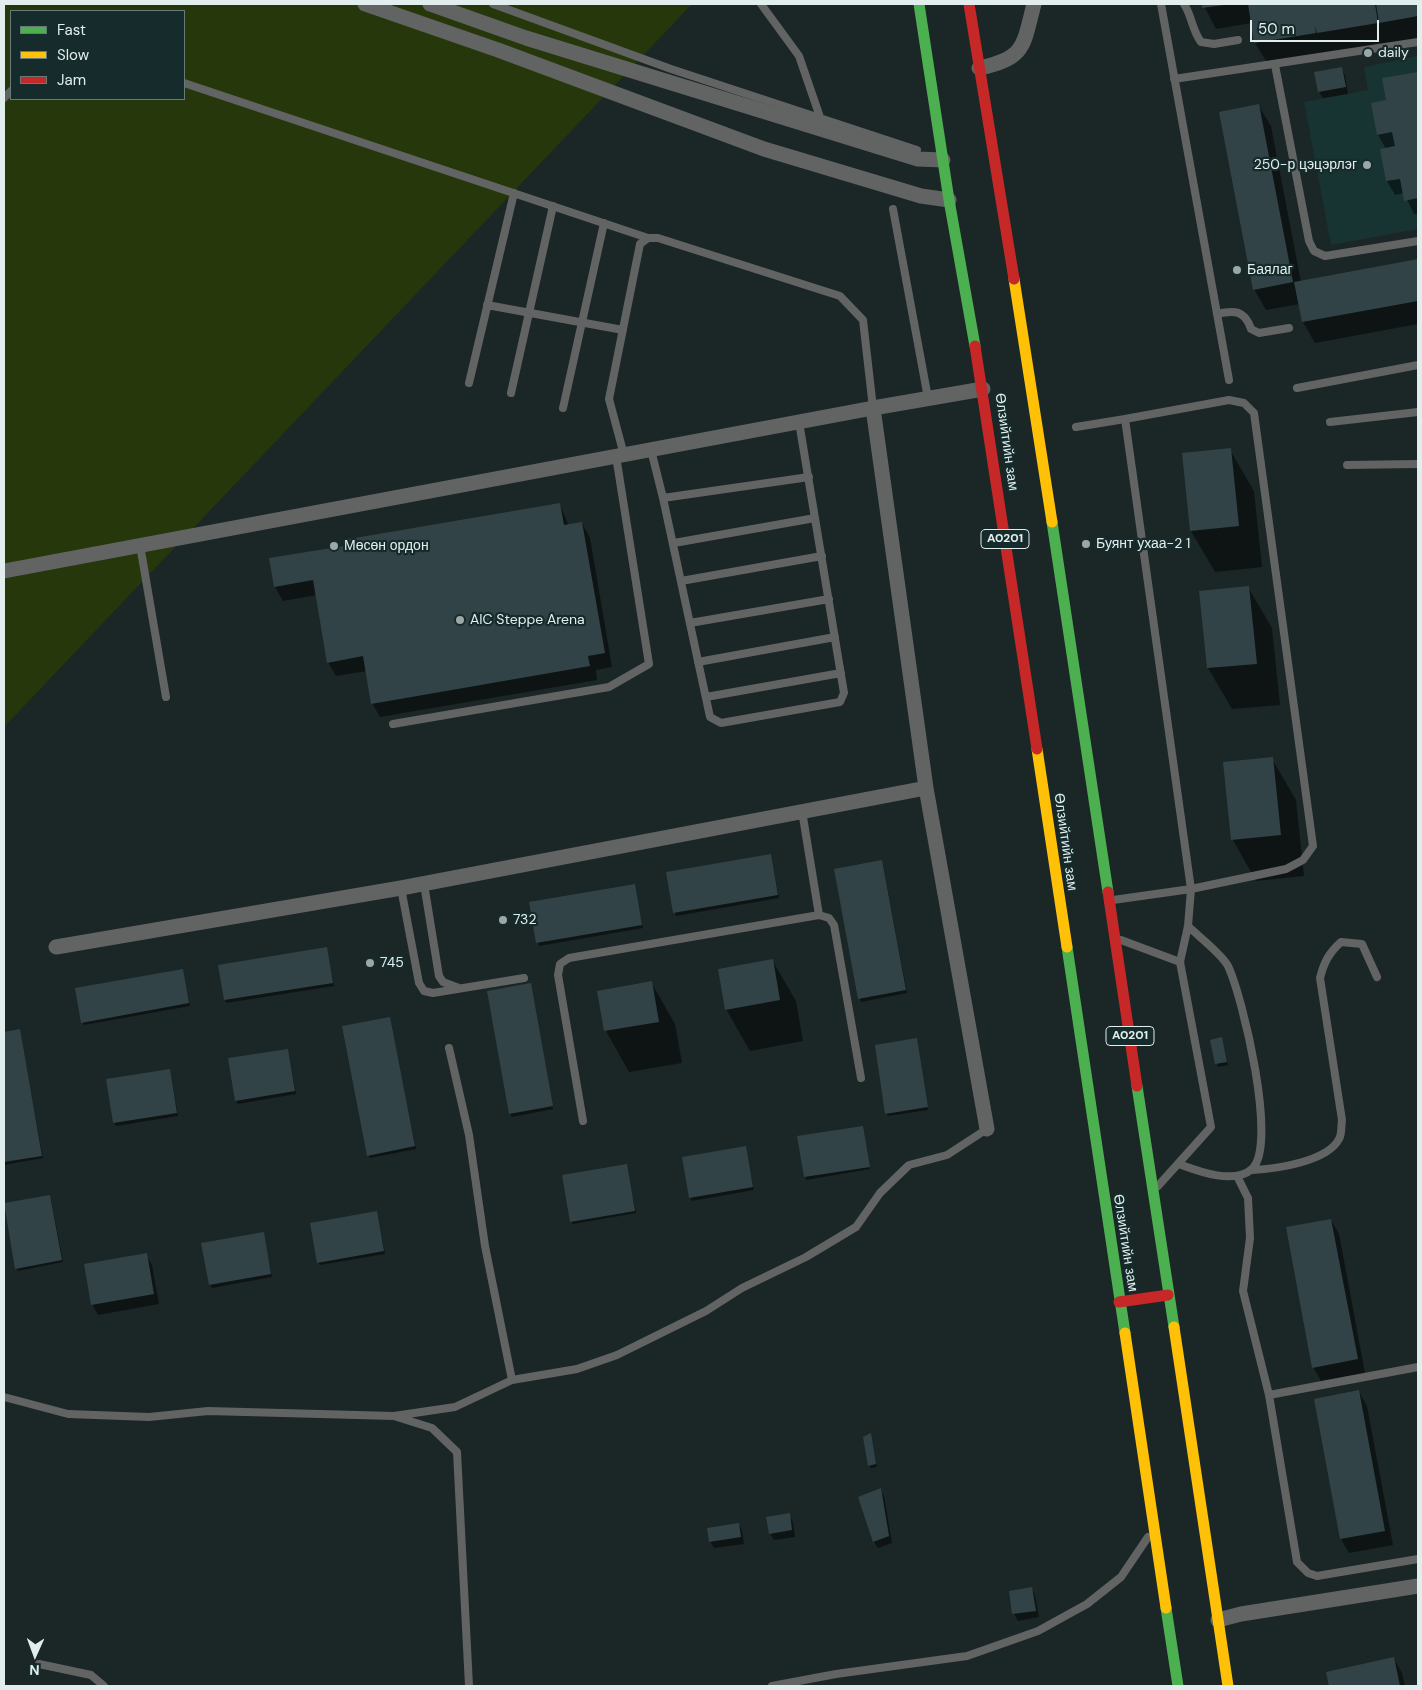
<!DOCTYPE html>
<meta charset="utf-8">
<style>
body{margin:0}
#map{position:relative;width:1422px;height:1690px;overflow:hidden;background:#1b2626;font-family:"DM Sans",sans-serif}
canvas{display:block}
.frame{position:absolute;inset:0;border:5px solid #e2eeee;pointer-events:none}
.legend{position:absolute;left:10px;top:10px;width:175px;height:90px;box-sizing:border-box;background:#162b2b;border:1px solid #687979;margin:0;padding:6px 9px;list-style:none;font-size:15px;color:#e2eeee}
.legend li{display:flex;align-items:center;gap:10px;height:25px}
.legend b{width:25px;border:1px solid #687979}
.north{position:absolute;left:10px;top:1630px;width:50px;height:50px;-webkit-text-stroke:4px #162b2b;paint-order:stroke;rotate:182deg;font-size:14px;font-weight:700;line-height:20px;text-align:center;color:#e2eeee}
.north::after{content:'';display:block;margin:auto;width:18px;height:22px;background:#e2eeee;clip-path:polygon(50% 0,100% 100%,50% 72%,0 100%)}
.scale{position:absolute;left:1250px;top:20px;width:129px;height:22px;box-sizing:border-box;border:2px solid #e2eeee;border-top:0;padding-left:6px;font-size:15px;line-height:18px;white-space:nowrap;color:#e2eeee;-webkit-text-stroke:4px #162b2b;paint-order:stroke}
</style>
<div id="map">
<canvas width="1422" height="1690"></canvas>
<div class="frame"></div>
<ul class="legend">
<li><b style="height:6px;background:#4caf50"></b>Fast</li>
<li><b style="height:6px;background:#ffc107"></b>Slow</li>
<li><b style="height:6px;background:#c62828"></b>Jam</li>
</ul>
<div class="north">N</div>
<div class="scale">50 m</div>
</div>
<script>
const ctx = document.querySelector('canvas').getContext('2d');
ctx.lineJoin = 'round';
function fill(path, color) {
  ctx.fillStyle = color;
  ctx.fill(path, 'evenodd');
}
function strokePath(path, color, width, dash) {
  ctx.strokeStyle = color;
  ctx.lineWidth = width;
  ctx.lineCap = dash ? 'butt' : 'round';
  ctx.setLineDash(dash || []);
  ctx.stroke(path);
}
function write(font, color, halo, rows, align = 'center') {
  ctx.font = font + ' "DM Sans",sans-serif';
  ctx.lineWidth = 4.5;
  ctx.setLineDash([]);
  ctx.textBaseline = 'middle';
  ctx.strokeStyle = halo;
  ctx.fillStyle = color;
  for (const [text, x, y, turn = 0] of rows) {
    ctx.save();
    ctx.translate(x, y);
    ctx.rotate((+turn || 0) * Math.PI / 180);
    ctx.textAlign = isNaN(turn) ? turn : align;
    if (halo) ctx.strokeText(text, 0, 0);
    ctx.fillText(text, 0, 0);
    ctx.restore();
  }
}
const built = new Path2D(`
 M1418,56V229L1331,245L1304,102L1368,90L1364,67Z`);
const green = new Path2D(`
 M4,4H692L4,727ZM11,11H184V99H11Z`);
const shadow = new Path2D(`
 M1203,4H1418V39L1268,64L1255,43L1252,23L1216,29Z
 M1341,69L1345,75L1348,94L1323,98L1319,92L1315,73Z
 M1418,73V214H1414L1404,193L1395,195L1387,181L1381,150L1386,149L1378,135L1388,101L1384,79Z
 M1258,105L1271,126L1301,282L1418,260V324L1315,343L1303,322L1300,304L1266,310L1254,289Z
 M1230,450L1254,491L1262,567L1215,572L1191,531Z
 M560,505L569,526L582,523L590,538L612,667L596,670L597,680L380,717L372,703L367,671L336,676L328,662L317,595L283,601L275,587L345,547Z
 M1248,587L1272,628L1280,705L1232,709L1208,668L1201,592Z
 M1272,759L1296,800L1304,876L1256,881L1233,840Z
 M771,855L779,898L676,916L667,873Z
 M883,865L907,993L861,1002L835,870Z
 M634,885L643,928L539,946L531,903Z
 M326,948L334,986L226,1003L225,1000L219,966Z
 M772,960L796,1001L803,1041L750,1051L726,1009Z
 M182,970L190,1006L84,1025L82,1022Z
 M651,982L675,1024L682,1063L629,1072L606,1031Z
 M530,985L553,1109L512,1117L510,1114Z
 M389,1018L416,1149L370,1158L368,1155Z
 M19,1031L43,1158L4,1165V1033Z
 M917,1040L928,1110L888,1116L886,1113Z
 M1211,1041L1223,1042L1228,1065L1218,1067Z
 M288,1050L296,1094L238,1104L236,1101Z
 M170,1070L178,1116L116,1126L114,1123Z
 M862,1127L870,1169L806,1180L805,1177Z
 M745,1148L754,1190L692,1201L690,1198Z
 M626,1165L636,1213L573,1224L571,1222Z
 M51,1199L63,1262L18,1271L16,1268Z
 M377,1212L385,1254L320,1265L318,1262Z
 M1331,1220L1339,1234L1365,1373L1321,1381L1313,1367Z
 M263,1233L272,1277L212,1288L210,1285Z
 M146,1255L152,1265L159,1304L98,1315L92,1304Z
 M1359,1392L1367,1406L1393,1545L1349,1553L1341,1539Z
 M870,1435L877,1467L871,1468L869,1466Z
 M880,1489L884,1496L892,1543L878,1548L874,1542Z
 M789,1515L793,1522L795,1537L774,1540L770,1533Z
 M739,1524L742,1531L744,1544L714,1548L710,1541Z
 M1031,1588L1035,1595L1039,1617L1018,1621L1014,1614L1010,1592Z
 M1394,1659L1402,1673L1405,1686H1331L1328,1673Z`);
const building = new Path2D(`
 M1202,4H1224V5L1202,8Z
 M1248,4H1375L1378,23L1317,33L1315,26L1316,33L1254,43Z
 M1376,4H1418V16L1379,23Z
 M1342,67L1346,87L1318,92L1314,72Z
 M1418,72V198L1404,201L1400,179L1386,181L1380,149L1395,146L1392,132L1377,135L1371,103L1386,100L1382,78Z
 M1259,104L1293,282L1253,290L1219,112Z
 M1418,259V301L1302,322L1294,282Z
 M1231,448L1239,526L1190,531L1182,453Z
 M560,503L564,525L582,522L605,653L588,656L590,666L371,704L363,656L327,663L313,580L274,587L269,558L344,546L343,540Z
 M1249,586L1257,664L1207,668L1199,591Z
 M1273,757L1281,835L1231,840L1223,762Z
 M771,854L778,895L673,913L666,872Z
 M882,860L906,990L858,999L834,869Z
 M635,884L642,925L536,943L529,902Z
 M327,947L333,983L224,1000L218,965Z
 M773,959L780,1000L725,1010L718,969Z
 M183,969L189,1003L81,1023L75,988Z
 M652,981L659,1022L604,1031L597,991Z
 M531,983L553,1106L509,1114L487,991Z
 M390,1017L415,1146L367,1156L342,1026Z
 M20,1029L42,1156L4,1162V1032Z
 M1222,1037L1227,1062L1215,1064L1210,1040Z
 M917,1038L928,1107L885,1114L875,1045Z
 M288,1049L295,1091L235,1101L228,1058Z
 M170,1069L177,1113L113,1123L106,1079Z
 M863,1126L870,1167L804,1177L797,1136Z
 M746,1146L753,1187L689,1198L682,1157Z
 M627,1164L635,1211L570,1222L562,1175Z
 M50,1195L62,1260L15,1269L4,1203Z
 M377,1211L384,1251L317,1263L310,1223Z
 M1331,1219L1358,1359L1312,1368L1286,1227Z
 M264,1232L271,1274L209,1285L201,1243Z
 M147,1253L154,1294L91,1305L84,1264Z
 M1359,1390L1385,1531L1340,1539L1314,1399Z
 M871,1433L876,1464L868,1466L863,1437Z
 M881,1488L889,1536L873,1542L858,1497Z
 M790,1513L792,1530L769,1534L766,1517Z
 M739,1523L741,1537L709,1542L707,1528Z
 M1032,1587L1036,1611L1012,1614L1009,1591Z
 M1394,1657L1400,1686H1329L1326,1672Z`);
const lane = new Path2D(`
 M493,4L671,69L917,150
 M761,4L799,56L820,117
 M1161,4L1229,380
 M1184,4C1192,16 1192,30 1201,42L1214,44L1238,40
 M1275,65L1309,241L1314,251L1325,256L1418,241
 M1174,79L1418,42
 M184,83L648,238
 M4,98L11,91
 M893,209L928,398
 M487,305L623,330
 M1217,314C1234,310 1245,310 1251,329L1259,333L1289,328
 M469,383L514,193
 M1297,388L1418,365
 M511,393L553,206
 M563,408L604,223
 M1125,419L1229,400L1244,403L1254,413L1313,846L1303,860L1286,869L1191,889L1188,926L1180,962
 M799,422C814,512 829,603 844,693L840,702L721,723L710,717L663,498L809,477
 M1330,422L1418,412
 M1076,427L1125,419L1191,889L1113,900
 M651,450L663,498
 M624,455L609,399L640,244L648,238H658L840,296L863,320L873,408
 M1347,465L1418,464
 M674,543L815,518
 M140,545L166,697
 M681,581L822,556
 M690,623L829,599
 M698,662L835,637
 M706,697L841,673
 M393,724L609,687L649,664L616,456
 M802,811L819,915
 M424,884L439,976L443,982L459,988
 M401,888L419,983L424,991L433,993L524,978
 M1121,940L1180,962L1211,1127L1158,1186
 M449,1048L469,1135L485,1246L512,1380
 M583,1121L558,975L560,964L569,958L819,915L829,918L834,925L861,1078
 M1179,1164C1198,1171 1234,1185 1252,1169C1278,1145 1243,998 1228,966C1222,954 1198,936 1188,926
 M1252,1170C1275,1169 1327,1162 1339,1139C1342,1135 1341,1125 1342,1120L1320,978C1324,962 1329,953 1341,942L1362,944L1377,977
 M1237,1176L1248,1198L1250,1238L1243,1291L1269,1395L1297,1562L1308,1573L1317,1576L1418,1559
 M1269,1395L1418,1367
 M4,1397L68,1414L149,1417L208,1411L394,1416L455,1407L512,1380L577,1369L617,1355L706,1311L742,1288L806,1257L856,1227L880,1193L909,1165L947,1155L987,1129
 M397,1417L432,1428L457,1452L469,1686
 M39,1664L91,1675L104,1686
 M772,1686L836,1674L967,1656L1038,1631L1087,1604L1121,1577L1148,1537`);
const street = new Path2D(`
 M365,4L498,50L764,149L921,196L949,200
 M430,4L526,38L918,159L943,160
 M979,68C1026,58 1023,46 1034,4
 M4,571L873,408
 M926,788L987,1129
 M56,947L401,888L926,788L873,408L983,389
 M1218,1620L1241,1614L1418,1586`);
const fast = new Path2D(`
 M919,4L949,200L975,346
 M1052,522L1108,892
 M1067,947L1125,1333
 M1137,1086L1174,1327
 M1166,1608L1178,1686`);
const slow = new Path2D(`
 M1014,279L1052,522
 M1037,749L1067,947
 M1174,1327L1228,1686
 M1125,1333L1166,1608`);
const jam = new Path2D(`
 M969,4L1014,279
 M975,346L1037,749
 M1108,892L1137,1086
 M1119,1302L1168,1295`);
const markers = [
 [1368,53,5,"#9ca8a8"],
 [1367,165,5,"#9ca8a8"],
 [1237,270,5,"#9ca8a8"],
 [1086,544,5,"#9ca8a8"],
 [334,546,5,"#9ca8a8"],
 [460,620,5,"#9ca8a8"],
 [503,920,5,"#9ca8a8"],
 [370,963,5,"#9ca8a8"]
];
const shields = [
 [1005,539,48],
 [1130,1036,48]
];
const shieldNames = [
 ["A0201",1005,539],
 ["A0201",1130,1036]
];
const poiNames = [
 ["daily",1378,53],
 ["250-р цэцэрлэг",1357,165,"right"],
 ["Баялаг",1247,270],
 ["Буянт ухаа-2 1",1096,544],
 ["Мөсөн ордон",344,546],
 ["AIC Steppe Arena",470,620],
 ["732",513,920],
 ["745",380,963]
];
const streetNames = [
 ["Өлзийтийн зам",1006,442,82],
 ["Өлзийтийн зам",1065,842,82],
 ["Өлзийтийн зам",1125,1243,81]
];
fill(built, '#173433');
fill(green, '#26370c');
fill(shadow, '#0007');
fill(building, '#324348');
strokePath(lane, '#616463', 8);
strokePath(street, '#616463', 15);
strokePath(fast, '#4caf50', 11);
strokePath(slow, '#ffc107', 11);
strokePath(jam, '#c62828', 11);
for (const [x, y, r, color] of markers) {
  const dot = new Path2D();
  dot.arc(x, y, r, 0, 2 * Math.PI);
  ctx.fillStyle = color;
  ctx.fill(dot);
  strokePath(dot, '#162b2b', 2);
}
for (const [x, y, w] of shields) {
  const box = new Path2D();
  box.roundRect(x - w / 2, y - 9.5, w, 19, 4);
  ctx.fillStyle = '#162b2b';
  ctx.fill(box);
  strokePath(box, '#e2eeee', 1);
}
write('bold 12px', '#e2eeee', null, shieldNames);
write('14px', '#e2eeee', '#162b2b', poiNames, 'left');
write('14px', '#e2eeee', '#162b2b', streetNames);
</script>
